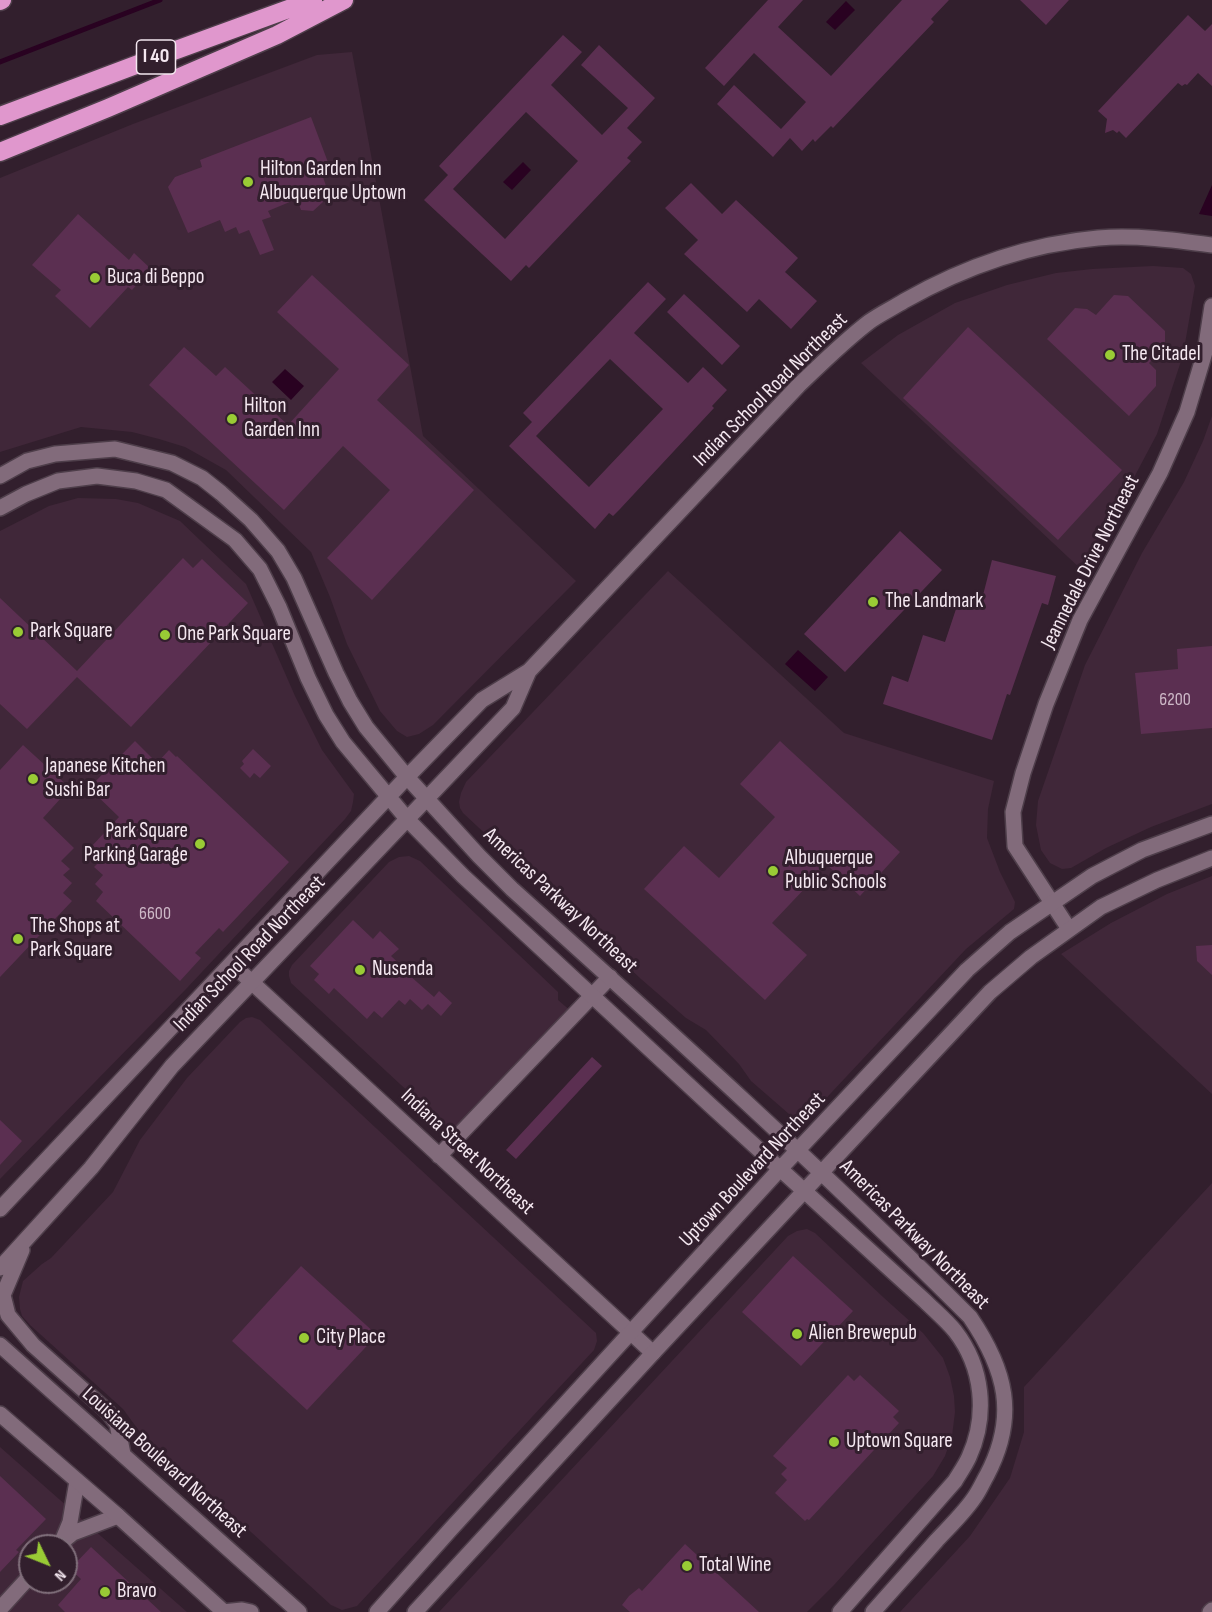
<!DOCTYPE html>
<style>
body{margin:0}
#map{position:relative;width:1212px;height:1612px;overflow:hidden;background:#321f2d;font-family:"Sofia Sans Condensed",sans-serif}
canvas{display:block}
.north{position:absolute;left:18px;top:1534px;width:60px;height:60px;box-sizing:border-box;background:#321f2d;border:2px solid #806f7b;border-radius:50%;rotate:133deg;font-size:16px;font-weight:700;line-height:24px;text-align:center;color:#f4e7f0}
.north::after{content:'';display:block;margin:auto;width:21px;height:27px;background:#99cb35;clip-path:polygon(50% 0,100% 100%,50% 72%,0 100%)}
</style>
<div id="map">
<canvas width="1212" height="1612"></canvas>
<div class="north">N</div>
</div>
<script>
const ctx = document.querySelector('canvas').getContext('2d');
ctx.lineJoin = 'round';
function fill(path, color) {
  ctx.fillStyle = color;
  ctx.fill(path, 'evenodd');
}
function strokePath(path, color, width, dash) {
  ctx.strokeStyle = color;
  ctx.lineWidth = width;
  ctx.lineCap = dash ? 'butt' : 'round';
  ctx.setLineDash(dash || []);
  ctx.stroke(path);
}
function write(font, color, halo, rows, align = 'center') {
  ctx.font = font + ' "Sofia Sans Condensed",sans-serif';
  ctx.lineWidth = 6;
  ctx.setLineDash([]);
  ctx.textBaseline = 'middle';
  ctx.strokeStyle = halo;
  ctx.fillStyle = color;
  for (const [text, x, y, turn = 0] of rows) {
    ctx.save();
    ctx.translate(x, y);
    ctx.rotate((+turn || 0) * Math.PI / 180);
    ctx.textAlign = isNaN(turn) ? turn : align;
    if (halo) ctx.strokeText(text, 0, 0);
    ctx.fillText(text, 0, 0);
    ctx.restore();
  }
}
const built = new Path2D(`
 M352,52L423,436L576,581L433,725L419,734L407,737L397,731L380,711L347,644L330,597L311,552L226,470L185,447L159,439L132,432L81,427L0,452V178L133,124L317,55Z
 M1153,266L1183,268L1191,274L1195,286L1183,355L1157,434L1084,572L861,363L898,335L955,303L1007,285L1056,273L1092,269Z
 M1212,416V804L1151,827L1106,848L1071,868L1062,869L1050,863L1041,850L1036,825L1038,801L1085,665L1142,553L1184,482L1203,441Z
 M78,498L116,499L138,503L180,521L246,584L295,696L322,750L354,794L353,802L351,811L345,819L187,988L0,1179V531L49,506Z
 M668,571L844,733L994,781L988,809L987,838L1000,872L1015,902L1014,909L966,949L816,1109L808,1114L795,1117L789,1114L751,1081L739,1064L706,1030L686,1018L641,979L463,813L460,808L459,802L461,793L466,782Z
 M409,856L420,861L558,992V1000L572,1012L455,1135L291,983L289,976V971L292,965L389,862L399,857Z
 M1212,876V1094L1061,954L1111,923L1167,894Z
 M252,1017L260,1020L596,1333L597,1341L594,1350L357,1606L342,1610L331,1605L217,1501L148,1443L123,1409L30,1325L22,1316L20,1309L19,1297L23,1281L42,1264L51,1258L113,1192L140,1140L187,1078L240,1022L246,1018Z
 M1212,1183V1612H900L970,1536L1010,1478L1024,1432V1387Z
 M807,1229L815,1233L883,1297L923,1333L943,1358L950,1377L954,1396L955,1412L952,1436L945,1456L933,1476L834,1585L807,1612H439L788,1236L797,1231Z
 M0,1447L187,1612H0ZM30,1546H66V1582H30Z`);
const water = new Path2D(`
 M846,1L855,10L835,30L826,22Z
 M523,162L531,170L512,190L503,182Z
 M1212,185V216L1199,214Z
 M285,369L304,386L291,400L272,382Z
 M798,650L828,677L815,691L785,664Z`);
const stream = new Path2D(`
 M0,62L160,0`);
const building = new Path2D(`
 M768,0H803L778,27L831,76L902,0H949L931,19L934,22L833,128L831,126L815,142L813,139L802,151L790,138L773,157L717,104L734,85L781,129L806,102L754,53L724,86L705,68Z
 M1020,0H1069L1046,25Z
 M1188,15L1205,31L1212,24V86L1198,73L1187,85L1185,84L1182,86L1178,83L1126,138L1119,131L1117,133L1113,130L1105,133L1107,119L1098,111Z
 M563,35L582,52L551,85L602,135L628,108L581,65L599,45L655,98L627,128L642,142L627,158L631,161L529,268L526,265L511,281L424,200L448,175L439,166ZM526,112L578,161L505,239L453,189Z
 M311,117L332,173L323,177L328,192L320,195L323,202L313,211L301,210L297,199L268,211L271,217L262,220L274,250L260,255L249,230L239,234L236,227L225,232L220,220L188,233L168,187L175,177L202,167L200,160Z
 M691,183L722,214L736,200L798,258L785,272L817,301L791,329L759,299L747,312L684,254L698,240L665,208Z
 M78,214L129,260L134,253L151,269L132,290L128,287L90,328L55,296L61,290L32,265Z
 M312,275L409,365L377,400L474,490L372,600L327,558L390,490L343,446L284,510L149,385L184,347L216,376L225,367L288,425L339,369L277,312Z
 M648,282L666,299L634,333L688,383L703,367L727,390L712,406L714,408L620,509L613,516L609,513L595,529L509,446L532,422L523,413ZM610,359L663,409L589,487L536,436Z
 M684,294L740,346L722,365L667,312Z
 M1114,295L1128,296L1165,331V346L1149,363L1156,370V386L1129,416L1047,339L1075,308L1087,309L1096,315Z
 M968,327L1122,470L1058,540L903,398Z
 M900,531L942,570L845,672L804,634Z
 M183,558L193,568L202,559L248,603L131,727L77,677L27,729L0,704V598L77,671Z
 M992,560L1056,576L1048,605L1042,603L1010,695L1007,694L992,740L883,704L892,676L908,682L923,635L945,642L960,597L981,603Z
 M1212,646V728L1141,734L1135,673L1178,669L1177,649Z
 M135,741L157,763L169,750L176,757L177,756L289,862L223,932L219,928L195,953L201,958L180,981L96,901L103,892L95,884L103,875L94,867L103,858L91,847L119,817L89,788Z
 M780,741L900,852L860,896L827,865L772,923L807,955L765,1000L644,889L684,846L719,878L775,817L740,784Z
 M23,745L70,788L43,818L74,848L61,861L70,869L63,875L72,883L63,893L72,901L0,977V770Z
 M253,749L271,766L260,778L254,773L250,778L240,768L244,764L242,761Z
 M353,920L373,939L380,931L399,949L391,956L410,974L409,975L434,997L439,991L452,1003L441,1016L428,1004L422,1010L410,999L405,1005L399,1000L382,1018L374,1011L367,1019L334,988L329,994L314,980L319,974L310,966Z
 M1212,945V975L1197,961L1196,946Z
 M592,1057L602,1066L516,1159L506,1150Z
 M0,1120L22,1141L0,1165Z
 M793,1256L853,1311L801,1366L742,1312Z
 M301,1266L377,1335L307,1410L232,1341Z
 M848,1375L854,1381L860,1375L899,1411L893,1417L899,1423L809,1520L807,1519L805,1521L775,1493L787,1480L781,1474L787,1468L773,1456Z
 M0,1476L46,1519L16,1550L19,1552L0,1572Z
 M685,1544L759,1612H630L622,1605L629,1596L639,1588L642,1591Z
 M91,1547L161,1612H65L58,1605L81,1579L70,1569Z`);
const street = new Path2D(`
 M1069,929L1015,846L1013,812L1023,773L1046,704L1080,620L1160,473L1187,412L1205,352L1212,306
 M232,964L653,1353
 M439,1156L610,977
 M63,1539L70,1522L77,1481
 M57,1546L73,1533L118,1516
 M0,1609L30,1576
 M1210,1612L1212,1610`);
const secondary = new Path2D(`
 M0,476L27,461L55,454L115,449L172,463L202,478L221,493L251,520L278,551L294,578L336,673L350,701L366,727L407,777L479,856L512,889C667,1029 822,1169 970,1317C1006,1370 1018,1416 987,1475C983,1482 980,1489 976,1495C966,1511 950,1526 937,1540C916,1564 894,1588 873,1612
 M0,508L26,494L58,481L97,476L136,481L166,490L235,540L260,569L279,607L308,678L326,715L343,742L408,820L463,876L710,1105L925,1301C935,1311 946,1320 955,1331C983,1367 988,1415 969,1457C965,1466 959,1474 955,1481L840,1612
 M0,1209L407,777L482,700L529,671L798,386C821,364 844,341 869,322C880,314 893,308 904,301C964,267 1030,244 1098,238C1136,235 1174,240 1212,245
 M22,1250L3,1295L8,1315L33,1345L107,1411L117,1424L123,1454
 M0,1268L91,1168L172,1066L513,708L529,671
 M0,1345L299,1612
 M0,1414L118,1516L224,1612
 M223,1612L242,1610L251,1612
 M377,1612L450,1530L780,1169L967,970L1010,932L1092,876L1142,850L1212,824
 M415,1612L653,1353L990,992L1031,957L1101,907L1157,880L1212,858`);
const highway = new Path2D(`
 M0,1L2,0
 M0,116L157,57L313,0
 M0,152L108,108L277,35L344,0`);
const markers = [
 [248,182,6,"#99cb35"],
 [95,278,6,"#99cb35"],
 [1110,355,6,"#99cb35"],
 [232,419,6,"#99cb35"],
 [873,602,6,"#99cb35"],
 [18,632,6,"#99cb35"],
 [165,635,6,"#99cb35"],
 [33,779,6,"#99cb35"],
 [200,844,6,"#99cb35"],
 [773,871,6,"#99cb35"],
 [18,939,6,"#99cb35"],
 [360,970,6,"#99cb35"],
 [797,1334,6,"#99cb35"],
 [304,1338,6,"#99cb35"],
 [834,1442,6,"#99cb35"],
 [687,1566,6,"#99cb35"],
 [105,1592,6,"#99cb35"]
];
const numberNames = [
 ["6200",1175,700],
 ["6600",155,914]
];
const shields = [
 [156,57,39]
];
const shieldNames = [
 ["I 40",156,57]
];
const poiNames = [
 ["Hilton Garden Inn",260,170],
 ["Albuquerque Uptown",260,194],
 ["Buca di Beppo",107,278],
 ["The Citadel",1122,355],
 ["Hilton",244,407],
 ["Garden Inn",244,431],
 ["The Landmark",885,602],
 ["Park Square",30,632],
 ["One Park Square",177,635],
 ["Japanese Kitchen",45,767],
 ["Sushi Bar",45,791],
 ["Park Square",188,832,"right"],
 ["Parking Garage",188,856,"right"],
 ["Albuquerque",785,859],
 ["Public Schools",785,883],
 ["The Shops at",30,927],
 ["Park Square",30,951],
 ["Nusenda",372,970],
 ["Alien Brewepub",809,1334],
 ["City Place",316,1338],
 ["Uptown Square",846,1442],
 ["Total Wine",699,1566],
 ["Bravo",117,1592]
];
const streetNames = [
 ["Indian School Road Northeast",771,390,-45],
 ["Jeannedale Drive Northeast",1091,562,-63],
 ["Americas Parkway Northeast",560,901,43],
 ["Indian School Road Northeast",250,954,-46],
 ["Indiana Street Northeast",467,1152,43],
 ["Uptown Boulevard Northeast",753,1170,-47],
 ["Americas Parkway Northeast",914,1235,45],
 ["Louisiana Boulevard Northeast",164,1463,42]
];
fill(built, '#402739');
fill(water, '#290221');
strokePath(stream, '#290221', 5);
fill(building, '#5b2f51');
strokePath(street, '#4e3e4a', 18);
strokePath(secondary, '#4e3e4a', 18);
strokePath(highway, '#4e3e4a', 21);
strokePath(street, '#826b7b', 15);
strokePath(secondary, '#826b7b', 15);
strokePath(highway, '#e097cd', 18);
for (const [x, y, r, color] of markers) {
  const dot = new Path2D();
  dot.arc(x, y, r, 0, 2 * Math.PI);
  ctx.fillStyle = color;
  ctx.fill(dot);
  strokePath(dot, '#321f2d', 2);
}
write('18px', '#ceb9c8', null, numberNames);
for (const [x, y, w] of shields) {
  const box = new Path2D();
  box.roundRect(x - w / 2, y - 17, w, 34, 4.5);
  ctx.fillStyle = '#321f2d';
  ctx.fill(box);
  strokePath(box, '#f4e7f0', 1.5);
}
write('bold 20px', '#f4e7f0', null, shieldNames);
write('21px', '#f4e7f0', '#321f2d', poiNames, 'left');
write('21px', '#f4e7f0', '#321f2d', streetNames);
</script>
